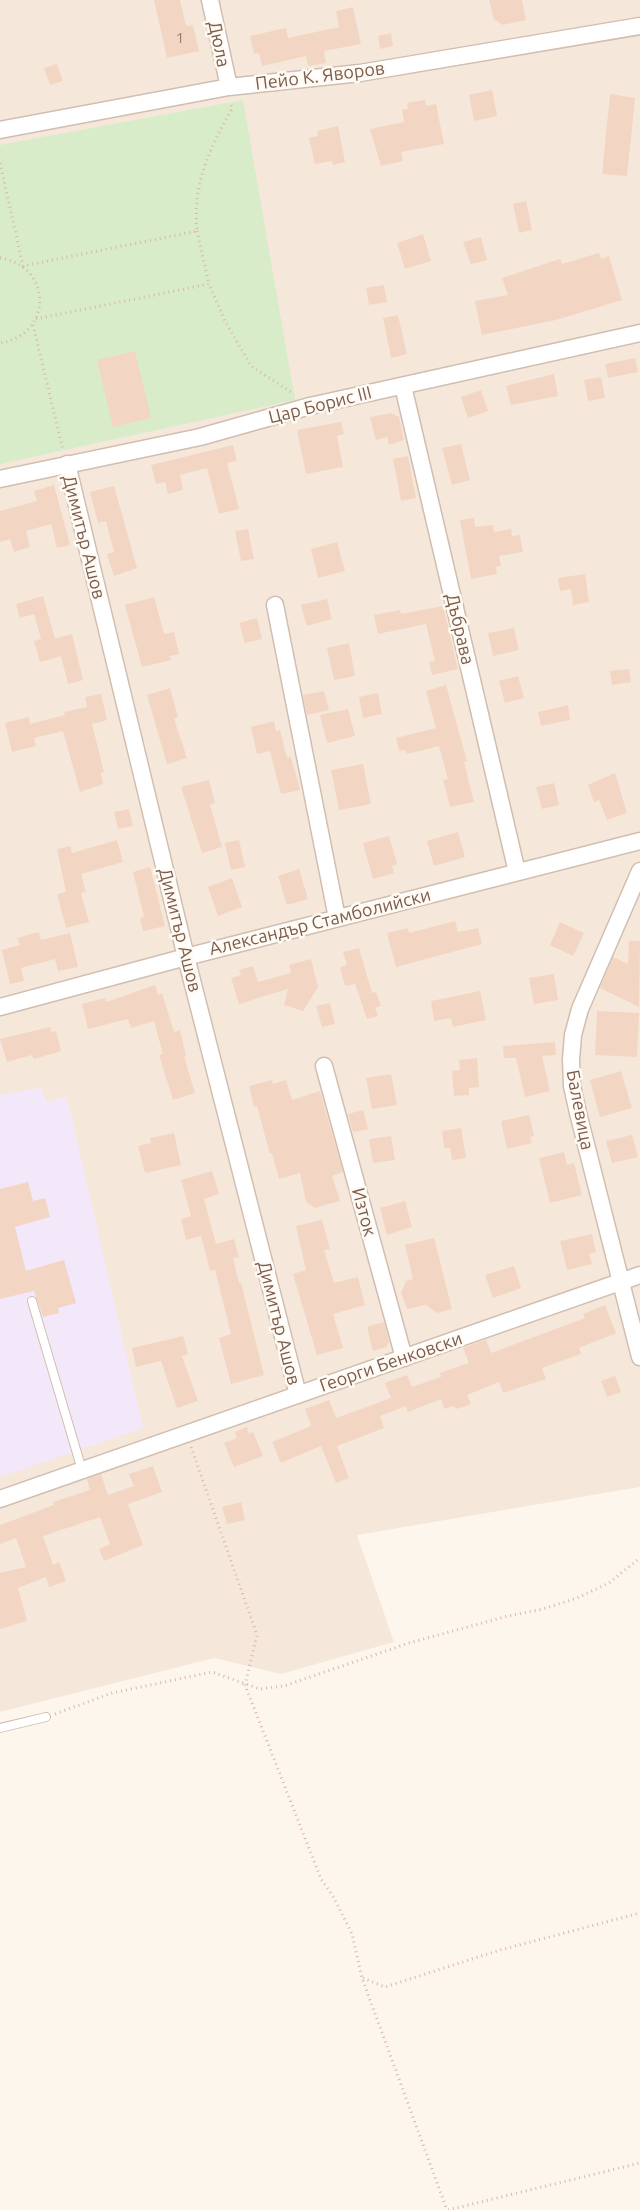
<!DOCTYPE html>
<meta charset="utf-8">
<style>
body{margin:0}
canvas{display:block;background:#fdf6ec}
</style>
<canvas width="640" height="2210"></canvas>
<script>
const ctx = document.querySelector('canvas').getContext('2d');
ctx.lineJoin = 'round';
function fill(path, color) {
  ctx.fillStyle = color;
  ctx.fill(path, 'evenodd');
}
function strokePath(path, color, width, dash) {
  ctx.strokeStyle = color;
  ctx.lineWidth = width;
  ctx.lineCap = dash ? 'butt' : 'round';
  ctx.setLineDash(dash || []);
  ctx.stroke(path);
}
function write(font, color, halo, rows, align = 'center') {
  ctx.font = font + ' Ubuntu,sans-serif';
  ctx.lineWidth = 5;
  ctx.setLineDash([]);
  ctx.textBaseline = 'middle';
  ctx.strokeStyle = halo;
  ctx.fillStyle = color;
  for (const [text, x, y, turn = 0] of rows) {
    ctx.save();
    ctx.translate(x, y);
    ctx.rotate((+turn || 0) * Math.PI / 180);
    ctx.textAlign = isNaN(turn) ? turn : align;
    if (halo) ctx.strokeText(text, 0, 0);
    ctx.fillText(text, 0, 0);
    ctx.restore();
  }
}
const residential = new Path2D(`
 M0,0H640V1487L357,1535L394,1642L281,1674L214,1658L0,1712Z`);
const education = new Path2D(`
 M41,1088L47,1102L67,1097L143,1428L0,1477V1095Z`);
const green = new Path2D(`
 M243,100L295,400L0,464V145Z`);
const building = new Path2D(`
 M154,0H180L186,26L193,25L199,51L167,58Z
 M489,0H522L526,20L503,25L494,19Z
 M353,7L361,44L324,51L326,63L308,66L306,56L262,66L259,53L254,54L250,36L286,28L288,38L339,27L336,11Z
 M391,33L393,46L380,49L378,36Z
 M57,64L63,81L50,85L44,68Z
 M492,90L497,116L474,121L469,95Z
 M610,94L635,98L627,176L602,174Z
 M425,100L426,106L436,104L444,144L401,152L403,161L381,166L370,129L404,122L402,110L408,109L407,103Z
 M338,126L345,162L333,165L332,161L315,164L309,138L318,136L317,131Z
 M526,201L532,230L519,233L513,204Z
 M423,234L431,261L405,269L397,243Z
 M481,237L487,260L471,264L463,242Z
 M599,253L601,259L609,256L622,300L556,320L482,335L475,301L508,295L502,278L560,259L562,264Z
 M384,285L387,302L369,305L366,288Z
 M398,315L407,354L391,358L383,318Z
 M135,351L151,418L113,427L97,360Z
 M635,358L638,372L608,378L605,364Z
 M554,374L558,396L511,405L506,386Z
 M601,377L605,398L588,401L584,380Z
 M481,390L488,411L468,418L461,397Z
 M391,413L399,417L404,440L389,445L387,437L376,440L370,417Z
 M341,422L344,434L337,436L343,467L306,474L297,430Z
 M461,444L470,480L452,485L442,448Z
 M233,445L237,461L227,463L239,509L219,514L207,468L180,475L183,490L168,494L165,482L156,484L151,465Z
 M408,456L416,498L401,501L393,459Z
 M54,485L70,545L57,548L51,524L26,531L30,547L14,552L10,539L0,542V511L37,501L34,491Z
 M114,486L137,568L114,576L107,554L114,552L106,521L98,523L90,492Z
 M474,518L475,527L493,525L494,532L511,529L512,536L520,535L523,552L499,556L501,566L496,567L497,574L471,579L460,520Z
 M248,529L254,559L241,561L235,531Z
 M337,542L345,571L318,578L311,549Z
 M585,574L589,602L573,605L571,589L560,591L558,578Z
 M43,596L55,639L72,634L83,680L68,684L61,656L40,662L34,641L41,639L34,614L20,618L16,604Z
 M154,597L164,634L174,632L179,654L170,656L171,660L142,667L125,605Z
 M327,599L332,619L307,626L301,605Z
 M443,606L458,669L432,675L429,662L435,661L426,624L378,634L374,615L400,610L401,614Z
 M257,618L262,639L245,643L239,623Z
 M514,628L519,650L493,656L488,633Z
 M349,643L355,676L334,680L327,648Z
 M629,669L631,682L612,685L610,671Z
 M518,676L524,698L505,703L499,681Z
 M446,685L467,761L464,762L474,802L450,807L443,780L448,779L439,746L407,754L406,750L399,751L396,738L436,728L426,691Z
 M170,688L178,717L174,719L187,758L167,764L147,695Z
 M324,691L329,710L307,715L303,695Z
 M378,693L382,714L363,718L359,697Z
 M101,694L107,720L92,724L104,772L101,773L103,784L80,792L63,731L34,738L36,746L12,752L5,723L29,717L30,724L65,715L64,712L87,707L85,697Z
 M568,705L570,720L541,726L538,712Z
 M348,709L355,736L327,743L320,715Z
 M274,721L276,731L280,730L287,758L291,757L300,790L281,794L270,751L257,754L251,727Z
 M363,764L371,804L339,810L331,770Z
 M615,773L627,813L607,820L599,800L594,802L588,785Z
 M209,780L215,803L210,805L222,847L202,853L181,787Z
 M554,783L559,805L542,809L536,787Z
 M129,809L133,826L118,829L114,812Z
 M458,832L465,857L434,866L427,841Z
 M389,836L397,864L392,866L394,873L373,879L363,843Z
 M117,840L123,862L81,874L86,892L81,893L89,922L66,928L57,894L66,892L57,849L70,846L72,853Z
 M239,840L245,867L231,870L225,843Z
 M150,867L165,926L143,931L140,918L144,917L133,872Z
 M299,869L308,899L287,905L278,876Z
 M232,878L242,907L218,916L208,887Z
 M455,921L458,932L478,928L482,944L396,967L387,933L408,928L409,933Z
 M560,922L584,933L573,956L550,945Z
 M39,932L41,940L70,933L78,967L58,971L55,959L21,968L24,981L10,984L2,950L20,945L17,938Z
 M629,941H640L639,1007L600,988L613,957L628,964Z
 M359,948L372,993L376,992L381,1006L375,1008L378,1016L367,1019L355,984L345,986L340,968L347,964L343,952Z
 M311,959L318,987L303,1011L284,1005L288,989L239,1004L231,978L241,975L239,970L253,966L258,982L291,973L289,965Z
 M554,974L558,1000L534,1004L529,978Z
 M155,985L158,995L162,993L174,1032L180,1030L186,1056L184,1057L195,1093L173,1100L159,1055L163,1054L154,1021L131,1028L128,1019L88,1029L82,1004L105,998L106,1002Z
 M480,991L486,1020L453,1027L451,1018L434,1021L431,1001Z
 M330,1003L335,1024L322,1027L316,1006Z
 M597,1011L639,1013L637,1057L595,1055Z
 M50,1027L51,1032L56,1031L61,1051L34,1059L32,1055L7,1062L0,1039Z
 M555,1042L556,1055L542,1056L550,1091L525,1097L516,1058H504L503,1046Z
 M477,1058L479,1087L469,1088V1095L454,1096L452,1071L460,1070L459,1060Z
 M621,1071L632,1108L600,1117L590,1080Z
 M391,1074L397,1105L372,1109L366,1078Z
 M272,1080L273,1084L286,1080L292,1100L320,1091L343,1172L332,1176L340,1201L315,1208L306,1202L300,1173L279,1179L272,1153L270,1154L257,1106L254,1107L249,1086Z
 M363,1110L368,1129L353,1132L348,1114Z
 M529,1115L534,1136L530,1137L532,1143L507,1149L501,1121Z
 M461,1128L466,1158L452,1160L450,1148H444L442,1131Z
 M174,1133L181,1165L145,1173L138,1146L151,1143L150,1138Z
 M632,1135L638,1157L612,1163L606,1141Z
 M391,1136L395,1160L373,1163L369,1139Z
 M564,1152L567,1165L574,1163L582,1195L550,1203L539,1158Z
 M212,1171L219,1194L204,1199L216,1244L234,1239L239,1257L233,1258L239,1283H241L264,1375L231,1384L219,1338L231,1334L215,1270L210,1271L201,1236L186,1240L181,1219L191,1216L181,1180Z
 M28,1182L33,1201L45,1198L50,1217L15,1227L26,1271L64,1260L76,1303L58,1308L59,1313L43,1317L34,1291L0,1299V1189Z
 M405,1201L412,1227L387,1235L380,1208Z
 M322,1220L330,1249L324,1250L334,1283L358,1277L365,1305L333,1314L343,1348L317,1355L293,1274L306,1270L296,1226Z
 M592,1234L596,1252L589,1254L592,1264L567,1270L560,1241Z
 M434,1238L452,1309L437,1313L426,1305L407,1309L401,1293L406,1281L413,1279L405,1245Z
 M514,1266L521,1288L493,1298L485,1275Z
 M605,1305L616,1333L579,1348L581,1354L542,1368L546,1379L503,1393L499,1382L467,1395L471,1404L456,1409L454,1406L444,1409L441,1399L408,1412L406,1406L380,1416L384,1428L337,1446L349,1478L336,1483L321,1446L281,1463L272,1442L311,1426L305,1409L329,1400L336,1418L391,1398L385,1383L407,1375L412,1387L441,1377L440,1373L469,1363L463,1348L486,1340L491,1353L585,1318L583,1314Z
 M384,1322L389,1342L386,1347L373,1351L367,1327Z
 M183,1336L188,1354L182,1356L198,1401L177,1408L161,1361L136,1367L132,1348Z
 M615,1376L621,1392L607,1397L601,1381Z
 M247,1427L249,1434L253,1432L263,1456L234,1467L224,1443L237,1438L235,1432Z
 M153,1466L162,1492L128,1504L143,1545L104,1561L99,1549L110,1544L100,1517L43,1536L53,1565L59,1562L66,1581L49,1587L46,1577L18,1588L27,1621L0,1629V1573L26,1567L16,1538L0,1544V1525L54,1505L53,1502L90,1490L87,1479L101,1474L108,1495L134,1486L129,1474Z
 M241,1502L245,1520L227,1524L222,1507Z`);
const path = new Path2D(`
 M0,163L23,266L197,231C192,185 210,147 232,109L231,103
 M197,231L209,284
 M0,258C53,266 53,335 0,343
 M36,319L209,284L225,321L251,366L294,394
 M33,325L63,450
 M191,1447L257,1635L245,1685L321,1879L334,1898L352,1934L362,1978L447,2210
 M55,1714L112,1693L212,1672L260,1689L284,1686L409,1643L508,1616L543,1609L577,1598L609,1583L640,1558
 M363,1978L385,1987L500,1950L640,1913
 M448,2210L640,2163`);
const lane = new Path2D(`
 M32,1301L82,1470
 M0,1728L46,1717`);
const street = new Path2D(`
 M210,0L229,87
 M0,130L229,87L360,73L640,26
 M403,386L517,872
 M67,464L186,957L298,1395
 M0,479L200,437L310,406L640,333
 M275,605L337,918
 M640,871L580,1009L573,1035L571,1059L572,1086L578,1113L640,1357
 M0,1007L186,957L640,841
 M324,1066L404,1358
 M0,1499L640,1275`);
const numberNames = [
 ["1",180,38]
];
const streetNames = [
 ["Дюла",219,44,78],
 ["Пейо К. Яворов",320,76,-7],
 ["Цар Борис III",320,405,-14],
 ["Димитър Ашов",84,537,76],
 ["Дъбрава",460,629,77],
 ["Александър Стамболийски",320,922,-14],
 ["Димитър Ашов",180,930,76],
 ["Балевица",580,1110,79],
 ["Изток",364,1212,75],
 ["Димитър Ашов",279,1323,76],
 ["Георги Бенковски",391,1362,-19]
];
fill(residential, '#f5e8da');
fill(education, '#f3e8fa');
fill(green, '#d8ecc9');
fill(building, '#f3d5c3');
strokePath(lane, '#d1beb0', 10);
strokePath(street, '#d1beb0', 19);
strokePath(path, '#d9b8a5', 3, [1, 4]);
strokePath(lane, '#fff', 8);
strokePath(street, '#fff', 16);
write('15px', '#987a6a', null, numberNames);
write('18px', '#7a5c4d', '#fffaf3', streetNames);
</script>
